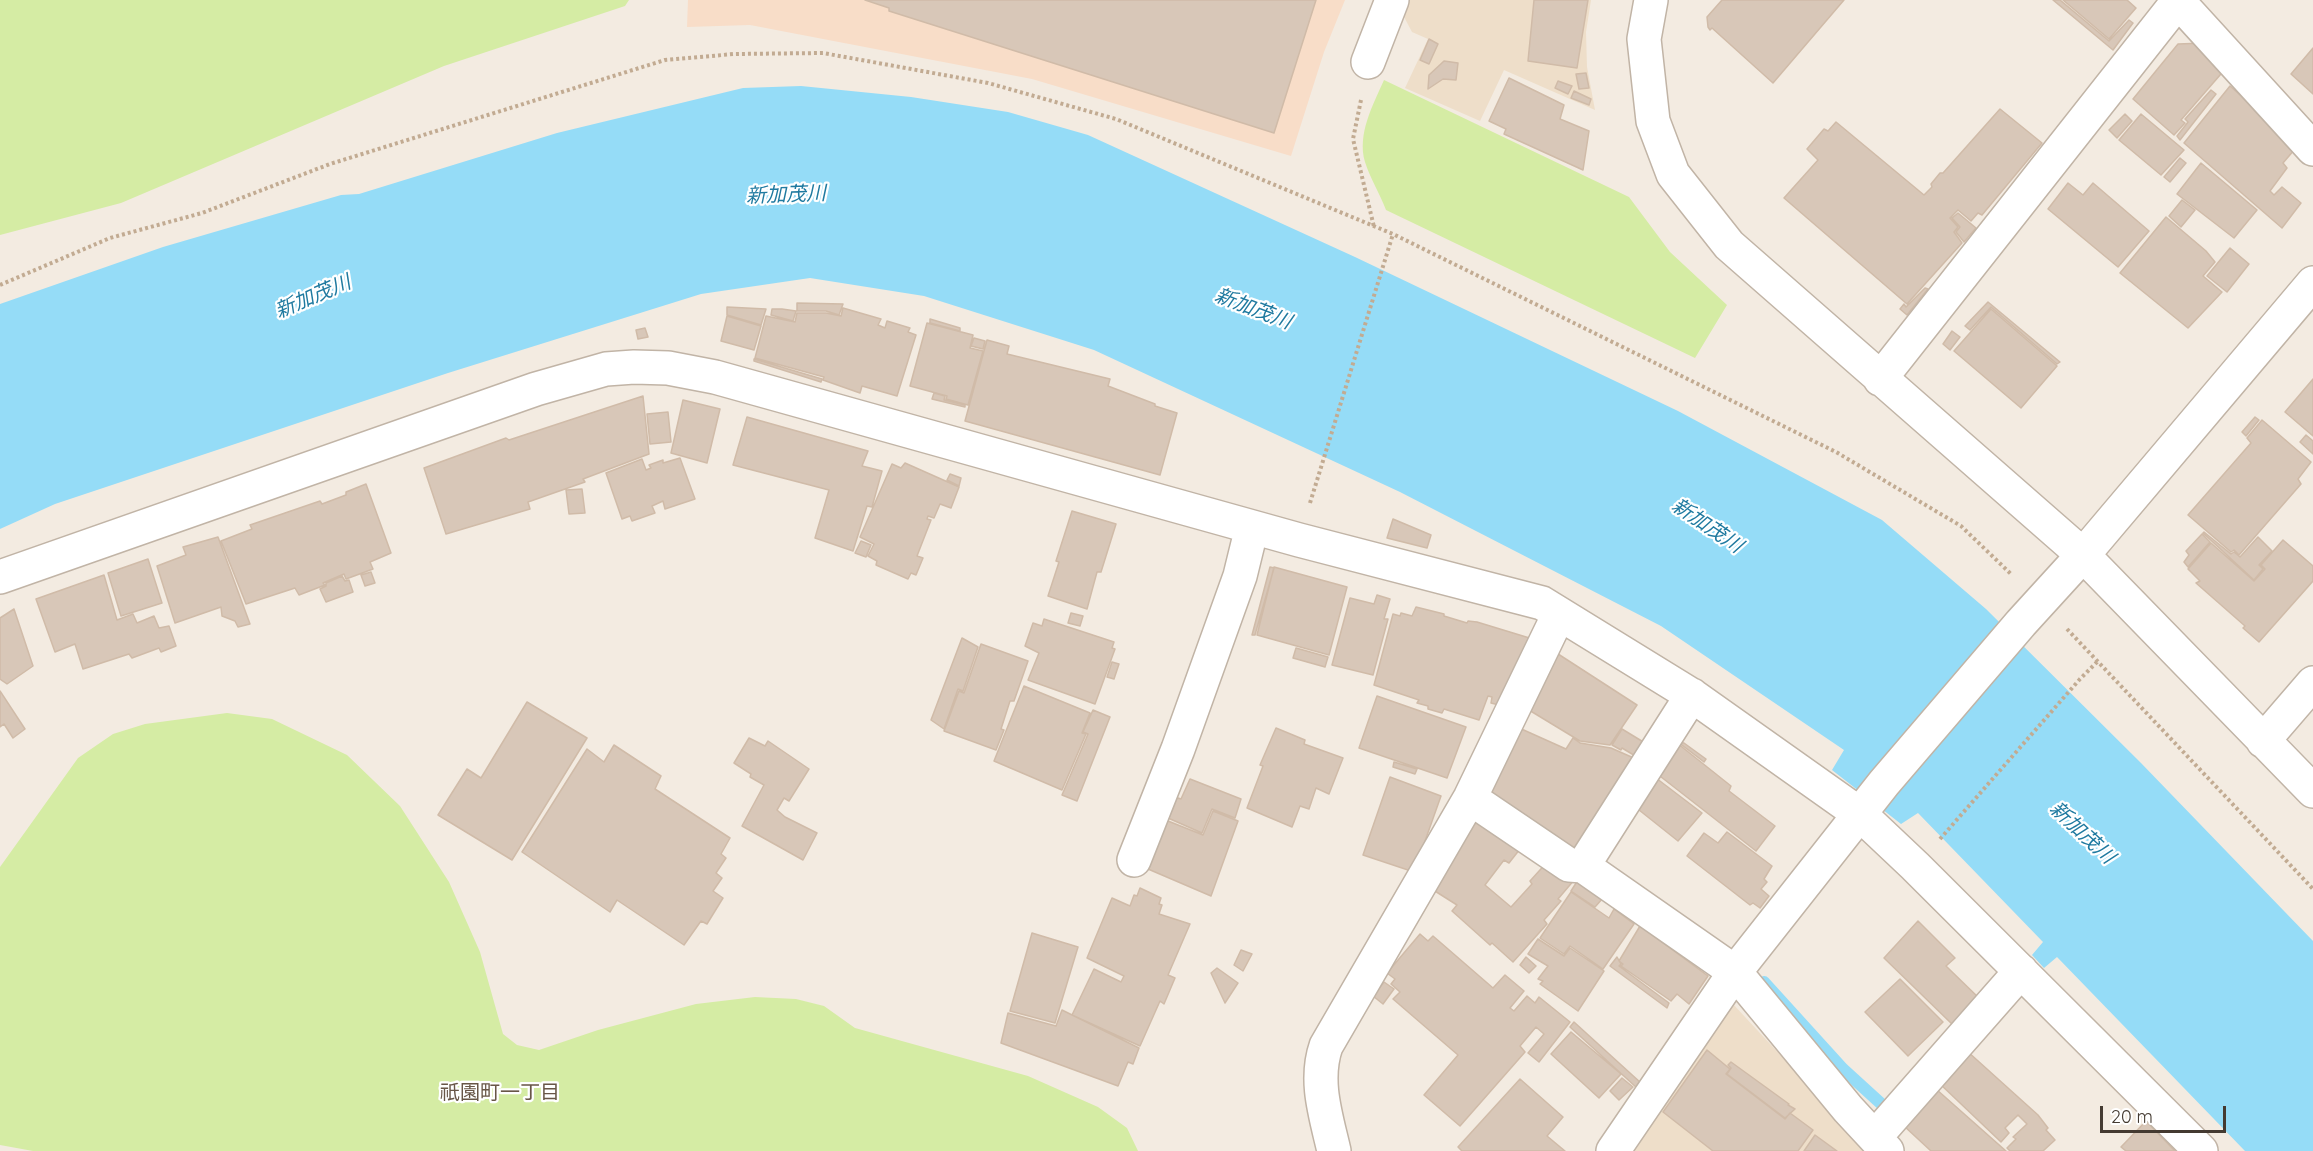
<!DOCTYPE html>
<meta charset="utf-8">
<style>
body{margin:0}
#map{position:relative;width:2313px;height:1151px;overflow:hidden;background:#f3ebe1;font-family:Quicksand,sans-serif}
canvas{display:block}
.scale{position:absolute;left:2100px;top:1106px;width:126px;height:27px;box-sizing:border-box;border:3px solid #443a31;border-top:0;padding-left:8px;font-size:18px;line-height:21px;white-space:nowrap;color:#443a31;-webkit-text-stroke:4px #fff;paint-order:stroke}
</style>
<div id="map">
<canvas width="2313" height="1151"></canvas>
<div class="scale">20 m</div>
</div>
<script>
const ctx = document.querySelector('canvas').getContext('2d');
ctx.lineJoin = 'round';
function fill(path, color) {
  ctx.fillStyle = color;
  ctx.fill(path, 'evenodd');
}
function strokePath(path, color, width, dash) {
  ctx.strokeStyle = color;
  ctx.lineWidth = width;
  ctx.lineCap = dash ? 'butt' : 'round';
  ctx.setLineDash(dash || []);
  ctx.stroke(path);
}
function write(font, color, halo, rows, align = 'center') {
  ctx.font = font + ' Quicksand,"Noto Sans JP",sans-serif';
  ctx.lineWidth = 4.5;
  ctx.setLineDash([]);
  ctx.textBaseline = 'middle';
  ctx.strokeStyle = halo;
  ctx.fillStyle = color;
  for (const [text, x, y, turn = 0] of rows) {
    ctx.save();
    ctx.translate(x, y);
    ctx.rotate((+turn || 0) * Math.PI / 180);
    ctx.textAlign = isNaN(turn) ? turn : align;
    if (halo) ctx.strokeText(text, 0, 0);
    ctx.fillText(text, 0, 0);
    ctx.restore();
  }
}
const commercial = new Path2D(`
 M688,0H1345L1324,52L1291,156L1032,79L750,25L687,27Z`);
const education = new Path2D(`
 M1408,0H1591L1586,32L1587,67L1595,110L1504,70L1480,121L1405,88L1428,39L1412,32L1402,13Z
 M1733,1004L1862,1143L1871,1151H1628Z`);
const green = new Path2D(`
 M0,0H629L625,6L444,66L121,203L0,235Z
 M1384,80L1629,197L1670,252L1727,305L1695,358L1386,210C1380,194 1370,178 1365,162C1357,134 1373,105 1384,80Z
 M227,713L272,719L347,755L400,806L449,882L480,952L503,1034L517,1045L539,1050L598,1030L696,1004L755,997L796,999L824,1006L855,1028L1028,1076L1098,1107L1127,1128L1138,1151H33L0,1145V867L78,758L113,734L145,724Z`);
const water = new Path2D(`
 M801,86L911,97L1008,112L1088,135L1355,257L1678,411L1882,520L1986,609L2141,763L2313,941V1151H2245L2057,957L2044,968L2032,955L2043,942L1918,813L1901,824L1832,770L1844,750L1661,626L1400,492L1094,350L924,296L810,278L701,294L448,373L55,504L0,529V304L163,247L341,195L359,194L557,133L743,88Z`);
const stream = new Path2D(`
 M1764,982L1843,1069L1888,1110`);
const building = new Path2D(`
 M865,0H1316L1274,133L889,11V8Z
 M1534,0H1588L1577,68L1528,61Z
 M1722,0H1844L1773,83L1712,28L1710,30L1708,27L1707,17Z
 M2053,0H2060L2109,41L2129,20L2133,23L2113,50Z
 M2063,0H2127L2136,8L2109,39Z
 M1429,39L1438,44L1429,64L1420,60Z
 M2205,43L2227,67L2181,120L2185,123L2174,135L2133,99L2178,44Z
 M2313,48V94L2291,74Z
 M1444,61L1458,63L1456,80L1443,79L1428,89L1429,75Z
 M1586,73L1589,88L1579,89L1576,74Z
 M1509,78L1564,105L1560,119L1589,131L1583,170L1504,134L1506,129L1489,121Z
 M1558,81L1572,86L1568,94L1555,88Z
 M2230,86L2283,133L2295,149L2283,163L2287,168L2270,191L2274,195L2282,187L2301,203L2282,228L2184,143Z
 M2211,90L2216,94L2180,140L2177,136L2188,122L2185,119Z
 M1574,91L1591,99L1589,105L1571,98Z
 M2000,109L2042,143L1982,215L1978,213L1971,221L1958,210L1950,218L1958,227L1954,232L1962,243L1907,304L1784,198L1818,160L1807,149L1824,129L1828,131L1836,122L1924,195L1932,187L1931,184L1940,173H1943Z
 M2125,114L2132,121L2117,138L2109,130Z
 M2141,114L2184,150L2161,175L2119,140Z
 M2180,158L2186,163L2170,182L2164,177Z
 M2201,163L2257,210L2234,238L2177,194Z
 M2068,183L2083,195L2093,183L2149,231L2118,267L2048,209Z
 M2182,200L2195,210L2181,227L2169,216Z
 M1958,213L1976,228L1964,242L1956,232L1960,227L1952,218Z
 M2166,217L2206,251L2215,262L2203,276L2222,292L2188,328L2120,273Z
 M2230,248L2249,264L2227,292L2207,276Z
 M1925,288L1928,289L1907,315L1900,309L1904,304L1906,307Z
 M1988,302L2060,362L2057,364L1991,307L1970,330L1965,326Z
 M797,303L843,304L839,315L826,311H797Z
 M727,307L766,309L761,325L727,315Z
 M843,308L881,319L878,325L885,328L887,321L910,328L908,332L916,335L897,396L862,386L860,393L823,380L824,377L755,358L766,316L795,322L797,313H826L841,316Z
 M772,309H782L796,311L793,321L771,315Z
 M1991,309L2057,366L2021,408L1954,351Z
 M727,316L761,326L754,350L721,341Z
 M930,319L960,328V331L930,323Z
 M927,323L973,335L970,348L983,351L968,405L946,399L947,396L910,386Z
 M645,328L648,337L638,339L636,330Z
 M1952,331L1960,337L1950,350L1943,344Z
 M974,338L985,341L983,349L971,346Z
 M987,340L1009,346L1007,354L1110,379L1108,386L1155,404V406L1177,413L1160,475L965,421Z
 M754,359L822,379L821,382L754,361Z
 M2313,379V436L2285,412Z
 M934,393L945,396L944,400L965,405V407L932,399Z
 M643,396L649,454L583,479L585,482L528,502L530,509L446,534L424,468L506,438L509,440Z
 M683,400L720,409L707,463L671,453Z
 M668,412L671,442L650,444L647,414Z
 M747,417L868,451L862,466L882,471L872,507L867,506L853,551L815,538L829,490L733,465Z
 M2255,417L2259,420L2246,436L2242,432Z
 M2262,420L2311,462L2298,479L2301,484L2239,555L2234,550L2231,552L2188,515L2251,443L2247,438Z
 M2306,435L2313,441V454L2300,442Z
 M680,458L695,499L665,509L663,501L652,506L655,513L632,521L630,516L622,519L606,473L642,459L646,470L651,468L649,465L663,460V463Z
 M905,463L959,487L951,508L940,504L934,518L928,516L927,519L931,520L917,556L923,558L916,575L911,573L908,579L876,565L877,561L868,556L874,544L860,537L892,464L901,468Z
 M950,474L961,478L959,486L947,480Z
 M366,484L391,553L370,562L373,569L346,579L344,574L323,583L325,585L299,595L295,588L246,604L221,541L252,529L250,525L320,501L322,504L346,495V492Z
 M582,489L585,513L569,514L566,490Z
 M1072,511L1116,524L1101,572H1097L1087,609L1048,596L1059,562L1056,561Z
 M1393,519L1431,535L1427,548L1387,538Z
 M2204,532L2231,554L2234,552L2240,557L2258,537L2272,551L2259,565L2263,569L2254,580L2203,533Z
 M2202,534L2210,542L2188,567L2184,562L2189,555L2186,551Z
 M218,537L250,624L238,627L235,621L222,616L221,607L175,623L157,566L186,555L183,547Z
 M2283,540L2313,566V581L2259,642L2243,628L2245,626L2196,583L2200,581L2188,569L2211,543L2254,581L2265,569L2261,565Z
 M861,541L871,545L866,557L855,553Z
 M148,559L162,603L121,616L108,573Z
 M1270,567L1274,568L1255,635H1252Z
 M1274,567L1347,587L1329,655L1257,635Z
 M371,572L375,583L365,586L361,575Z
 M104,575L117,620L133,614L137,623L154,616L159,628L169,626L176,646L161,652L159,648L132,658L129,654L83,669L75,644L55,652L36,599Z
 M342,576L345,581L349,580L353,592L326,602L320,589L326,586V583Z
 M1377,595L1390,599L1384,619H1388L1373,675L1332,665L1350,598L1374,604Z
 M1416,607L1444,614V616L1467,623L1468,621L1477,622L1536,640L1503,706L1491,703L1492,697L1488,696L1479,720L1444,709L1442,713L1428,709V706L1417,703L1419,700L1374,685L1393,614L1400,616L1401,613L1412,616Z
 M14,609L33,666L7,684L0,679V618Z
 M1071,613L1083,616L1080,626L1068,623Z
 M1044,619L1114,642L1112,648L1115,649L1095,704L1028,680L1039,653L1025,646L1033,623L1042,626Z
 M962,638L978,647L963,691L958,689L944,729L931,720Z
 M981,644L1028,661L1014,701H1010L1001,729L1004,730L996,750L944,731L959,691L964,693Z
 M1296,648L1328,657L1325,667L1293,658Z
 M1555,652L1637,705L1610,745L1580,741L1524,707Z
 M1112,662L1119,664L1114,679L1107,677Z
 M1024,686L1090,713L1082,733L1086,734L1062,790L994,761Z
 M0,691L25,729L13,738L4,724L0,727Z
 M1377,696L1466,727L1447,778L1359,748Z
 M527,702L587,738L512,860L438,815L467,769L481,778Z
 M1093,710L1110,717L1077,801L1062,795L1088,734L1083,732Z
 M1517,727L1566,749L1573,738L1580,743L1611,748L1636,759L1571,859L1485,798Z
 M1276,728L1305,740L1304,744L1343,758L1329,794L1316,788L1309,809L1300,806L1292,827L1247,808L1263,766L1260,765Z
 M1622,729L1645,743L1637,757L1622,748L1621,750L1612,745Z
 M749,738L765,746L768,741L809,769L789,801L784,798L777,810L785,817L817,833L803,860L742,826L764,785L750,777L751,774L734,763Z
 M1678,742L1684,743L1706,759L1704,762Z
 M1677,743L1731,786L1729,791L1775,826L1756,851L1656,773Z
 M614,745L661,776L655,789L730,838L721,854L726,858L716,873L722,878L713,891L723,898L707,924L701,921L684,945L617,900L610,912L522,852L587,749L604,762Z
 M1394,762L1417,769L1415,774L1393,767Z
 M1390,777L1441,796L1414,872L1363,855Z
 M1656,778L1702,813L1678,841L1634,806Z
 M1190,779L1241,799L1235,818L1212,809L1202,833L1168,818L1175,797L1181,799Z
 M1213,811L1238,821L1211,896L1141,866L1163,819L1203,835Z
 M1474,816L1520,849L1509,863L1504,860L1485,885L1511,907L1532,884L1530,881L1549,860L1575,879L1558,899L1561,901L1544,920L1547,924L1513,962L1492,943L1490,945L1452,911L1457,905L1427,886Z
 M1727,832L1772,866L1764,879L1767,882L1761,889L1769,896L1760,908L1753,903L1750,905L1687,856L1704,833L1718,843Z
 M1578,880L1603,898L1595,907L1571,891Z
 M1140,888L1161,898L1159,904L1162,905L1159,914L1190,924L1168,975L1175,978L1164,1004L1160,1001L1140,1046L1072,1015L1094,969L1121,982L1124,976L1087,958L1112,898L1130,906L1134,895L1137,896Z
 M1571,892L1609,918L1614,909L1634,924L1603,969L1570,946L1564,954L1540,938Z
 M1918,921L1955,958L1946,966L1981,1000L1955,1027L1884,958Z
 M1640,926L1708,976L1689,1004L1677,994L1671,1001L1621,966L1623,964L1619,961Z
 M1032,933L1078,947L1055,1023L1010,1011Z
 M1420,934L1428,941L1433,936L1493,988L1505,975L1524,991L1510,1008L1514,1011L1527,996L1535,1003L1539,997L1570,1022L1539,1062L1528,1053L1544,1034L1536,1027L1520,1046L1525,1052L1460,1126L1424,1095L1458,1055L1393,999L1400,992L1391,984L1395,979L1387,973Z
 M1538,939L1564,956L1570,948L1604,971L1578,1011L1540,984L1543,981L1538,979L1548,966L1528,954Z
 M1241,950L1252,954L1243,971L1234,965Z
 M1526,957L1536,966L1529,973L1520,965Z
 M1617,957L1621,964L1619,966L1669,1003L1667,1008L1610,966Z
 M1217,968L1238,983L1225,1003L1211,973Z
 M1900,979L1943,1022L1908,1056L1865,1012Z
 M1384,982L1394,989L1383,1004L1373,996Z
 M1062,1010L1139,1048L1133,1064L1128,1062L1118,1086L1001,1043L1008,1013L1056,1026Z
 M1574,1022L1641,1083L1637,1088L1570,1027Z
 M1571,1032L1621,1074L1599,1098L1551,1054Z
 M1707,1050L1730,1069L1726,1074L1785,1119L1790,1113L1813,1130L1798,1151H1713L1663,1112Z
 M1967,1051L2038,1115L2048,1128L2046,1130L2055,1140L2043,1151H2010L2007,1148L2016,1139L2013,1137L2027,1124L2018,1115L2005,1128L2009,1133L2001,1142L1939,1083Z
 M1731,1062L1789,1104L1788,1105L1795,1109L1785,1118L1727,1074L1731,1068L1728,1065Z
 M1622,1078L1633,1087L1619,1100L1610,1091Z
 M1520,1079L1563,1117L1547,1136L1565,1151H1462L1458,1147Z
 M1936,1089L2006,1151H1931L1904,1126Z
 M2146,1121L2175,1151H2126L2121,1147Z
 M1815,1135L1837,1151H1804Z`);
const path = new Path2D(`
 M1361,100L1353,139L1374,227
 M0,285L110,238L202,213L330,164L665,60L734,54L823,53L988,83L1116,119L1393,234L1836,452L1961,526L2012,575
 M1310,503L1393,234
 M2067,629L2313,889
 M1940,839L2080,679L2098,661`);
const minor = new Path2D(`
 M1651,0L1644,39L1653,121L1673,174L1729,245L2083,555L2313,791
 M2177,0L2313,149
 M1368,62L1392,0
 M1880,379L2179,0
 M0,577L536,389L606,369L634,367L668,368L715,377L1299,540L1542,603L1693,696L1861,815L1915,866L2201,1151
 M2263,741L2313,683
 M1470,798L1569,865L1583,866L1735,972L1848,1109L1887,1151
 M1134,860L1178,749L1240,576L1252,527
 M1583,866L1692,695
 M1875,1137L2021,971
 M1334,1151C1326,1116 1314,1081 1326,1046L1470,798L1559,614
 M1613,1151L1735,972L1884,783L2021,623L2083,555L2313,283`);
const waterNames = [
 ["新加茂川",786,195,-2],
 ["新加茂川",313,297,-23],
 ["新加茂川",1253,309,21],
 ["新加茂川",1707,526,34],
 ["新加茂川",2082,833,43]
];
const neighbourhoodNames = [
 ["祇園町一丁目",500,1093]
];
fill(commercial, '#f8ddc8');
fill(education, '#eedec9');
fill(green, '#d5eca4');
fill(water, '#95dcf7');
strokePath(stream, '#95dcf7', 12);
fill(building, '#d8c7b8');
strokePath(building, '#d0bba8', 1.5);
strokePath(minor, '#c1b4a6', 36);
strokePath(path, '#c2ab92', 4, [3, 3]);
strokePath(minor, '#fff', 33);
write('italic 20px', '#1f7aa0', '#fff', waterNames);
write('20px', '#685647', '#fff', neighbourhoodNames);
</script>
